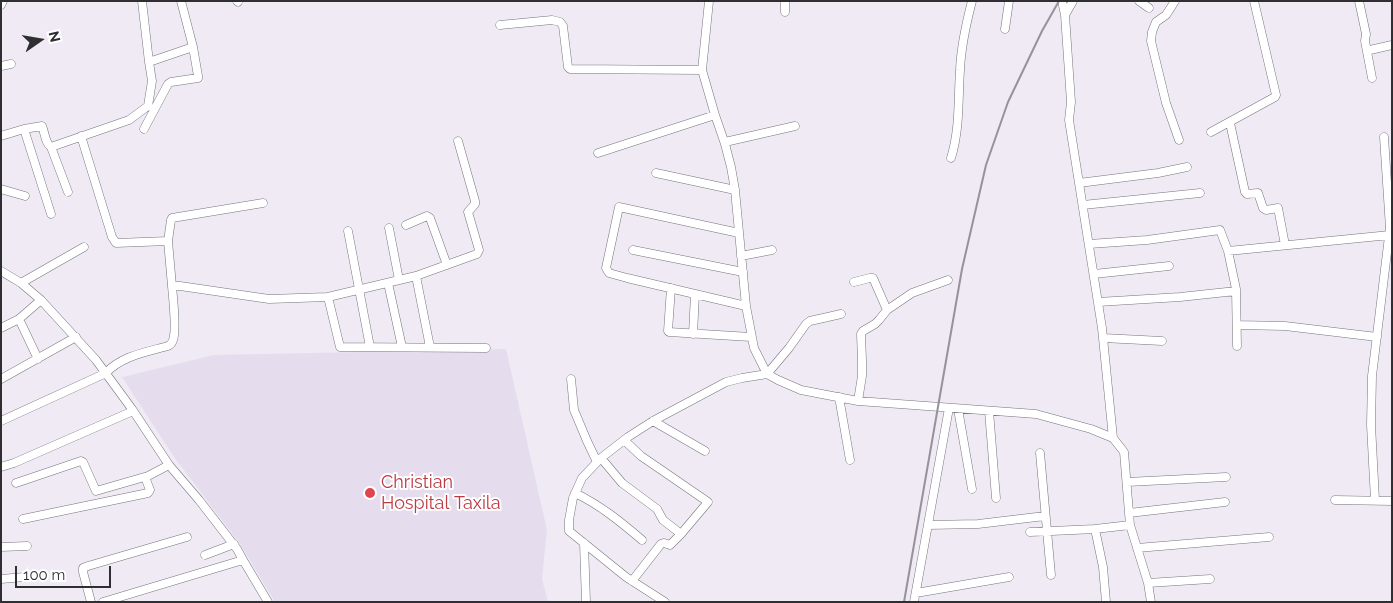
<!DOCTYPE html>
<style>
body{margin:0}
#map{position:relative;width:1393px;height:603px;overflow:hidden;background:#efeaf4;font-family:Raleway,sans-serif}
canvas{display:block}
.frame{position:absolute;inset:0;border:2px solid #2f2e31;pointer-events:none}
.north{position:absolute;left:15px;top:15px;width:50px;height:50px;-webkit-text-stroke:4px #fff;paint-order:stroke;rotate:77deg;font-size:14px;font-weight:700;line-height:20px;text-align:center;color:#2f2e31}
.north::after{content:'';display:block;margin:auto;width:18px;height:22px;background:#2f2e31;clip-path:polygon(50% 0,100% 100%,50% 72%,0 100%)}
.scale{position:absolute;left:15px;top:566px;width:96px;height:22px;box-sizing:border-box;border:2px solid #2f2e31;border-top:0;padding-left:6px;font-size:15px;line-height:18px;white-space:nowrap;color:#2f2e31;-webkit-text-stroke:4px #fff;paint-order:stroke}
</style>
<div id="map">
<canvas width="1393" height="603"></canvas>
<div class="frame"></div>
<div class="north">N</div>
<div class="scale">100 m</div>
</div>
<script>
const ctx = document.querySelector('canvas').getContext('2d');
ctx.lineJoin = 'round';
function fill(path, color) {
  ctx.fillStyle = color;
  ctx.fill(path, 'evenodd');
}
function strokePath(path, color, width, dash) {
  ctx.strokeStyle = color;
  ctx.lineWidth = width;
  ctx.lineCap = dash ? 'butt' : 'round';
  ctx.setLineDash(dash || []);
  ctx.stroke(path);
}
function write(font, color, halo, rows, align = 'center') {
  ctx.font = font + ' Raleway,sans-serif';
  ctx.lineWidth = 4;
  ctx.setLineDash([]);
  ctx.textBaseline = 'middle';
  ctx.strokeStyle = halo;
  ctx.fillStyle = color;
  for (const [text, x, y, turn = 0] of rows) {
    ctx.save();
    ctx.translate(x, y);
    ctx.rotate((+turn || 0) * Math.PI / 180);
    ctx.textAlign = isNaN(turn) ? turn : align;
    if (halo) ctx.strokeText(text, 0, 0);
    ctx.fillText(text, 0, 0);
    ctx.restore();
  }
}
const built = new Path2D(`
 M506,349L547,530L542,579L548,602H275L240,544L174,457L122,377L214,355Z`);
const minor = new Path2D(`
 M142,1L149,62
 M237,1L238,2
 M709,1L702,70L715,115L725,144L731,167L735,190L746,306L754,348L767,374L778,380L801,390L858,401L1036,414L1091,429L1113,438
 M785,1V12
 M1062,1L1065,15L1071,102L1069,120L1102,328L1113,438L1124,452L1130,525L1148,583L1151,602
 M1139,1L1149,8
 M1175,1L1166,15L1156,22L1152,32L1151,41L1166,103L1179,140
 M1359,1L1366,34L1365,41L1372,78
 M1,5L3,1
 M1065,15L1073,1
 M500,25L552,20L560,22L563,26L568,67L570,69L702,70
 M1005,29L1009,1
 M1370,50L1392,45
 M1,66L11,64
 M1230,123L1245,192L1247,194L1258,193L1263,208L1266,210L1278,208L1285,245
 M24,129L51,214
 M144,129L168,84L171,82L198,78V76L193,47
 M1211,132L1275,97L1276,95L1254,1
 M1,136L24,129L42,126C45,133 45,143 51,147L129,120L148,106L152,81L149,62L193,47L181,1
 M81,136L112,237L116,243L168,241
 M725,142L795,126
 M51,147L68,192
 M598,153L715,115
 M951,158C960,129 958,100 960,70C961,47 966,24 972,1
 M656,173L735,190
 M1079,183L1158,173L1187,167
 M1,189L25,196
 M1083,205L1200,193
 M406,225L427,216L430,218L447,265
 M389,228L399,280
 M348,231L370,347
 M739,233L619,207L606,268L609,273L627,278L746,306
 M1089,244L1147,240L1220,230L1228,251L1236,289L1237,346
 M633,250L743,272
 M1228,251L1390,235
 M741,256L772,250
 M1,271L21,283L41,300L96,360L132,409L169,465L199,500L237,549L243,560L268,602
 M1094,274L1169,266
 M416,276L430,347
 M854,282L870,278H873L887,310
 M21,283L84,247
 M388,283L402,347
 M172,286L168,241L171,220L172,218L263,203
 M671,288L668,331L669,332L751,337
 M328,297L340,347L486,348
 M1098,302L1180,297L1236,291
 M19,319L38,359
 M1237,325L1285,326L1377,337
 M1,328L19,319L41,300
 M693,334L695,294
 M1103,338L1162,341
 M1,379L76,337
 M571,379L574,410L587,441L597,462
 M839,397L850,460
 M858,401L862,376V361L861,334L863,331L875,324L879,320L887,310L912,293L948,280
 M958,409L972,489
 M989,411L996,498
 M1,421L106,373C121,356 147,352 168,346C171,344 172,344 173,340C177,329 173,299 172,286H180L269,299L328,297L416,276L477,254L479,250L468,212L475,204V201L458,141
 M653,421L705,451
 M624,440L641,456L708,502L681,534L670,545L664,543L661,544L632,581
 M1040,453L1051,575
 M601,458L622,483L657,509L663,520L681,534
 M1,467L14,463L133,411
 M1127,482L1226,477
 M16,483L81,461L83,462L96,491L148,476L169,465
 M575,493C600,505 621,522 642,540
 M1335,500L1392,501
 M1375,500L1371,425L1372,376L1390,228L1384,137
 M1129,513L1225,502
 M23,519L148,493L150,490L145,477
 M928,525L978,524L1045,516
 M1095,529L1103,567L1106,602
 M1030,532L1095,529L1130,525
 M584,543L586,602
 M1,547L27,546
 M1137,548L1269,537
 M205,555L234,544
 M1,579L36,576
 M1148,583L1210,579
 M916,593L1009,577
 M91,602L83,572V568L88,566L187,537
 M103,602L243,560
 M665,602L626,577L569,531V520L573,498L582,478L601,458L628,437L653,421L726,382L742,378L767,374L789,348L806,324L810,321L841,314
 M914,602L949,408`);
const rail = new Path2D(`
 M904,602L962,269L986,165L1008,102L1042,31L1059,1`);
const markers = [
 [370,493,6,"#e0444e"]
];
const healthNames = [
 ["Christian",381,483],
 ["Hospital Taxila",381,504]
];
fill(built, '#e5ddee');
strokePath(minor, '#77737b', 9);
strokePath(minor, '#fff', 8);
strokePath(rail, '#969299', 2);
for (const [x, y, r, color] of markers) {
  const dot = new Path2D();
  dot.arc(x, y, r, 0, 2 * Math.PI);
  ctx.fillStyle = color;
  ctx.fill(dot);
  strokePath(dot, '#fff', 2);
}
write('18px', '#be3a42', '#fff', healthNames, 'left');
</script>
